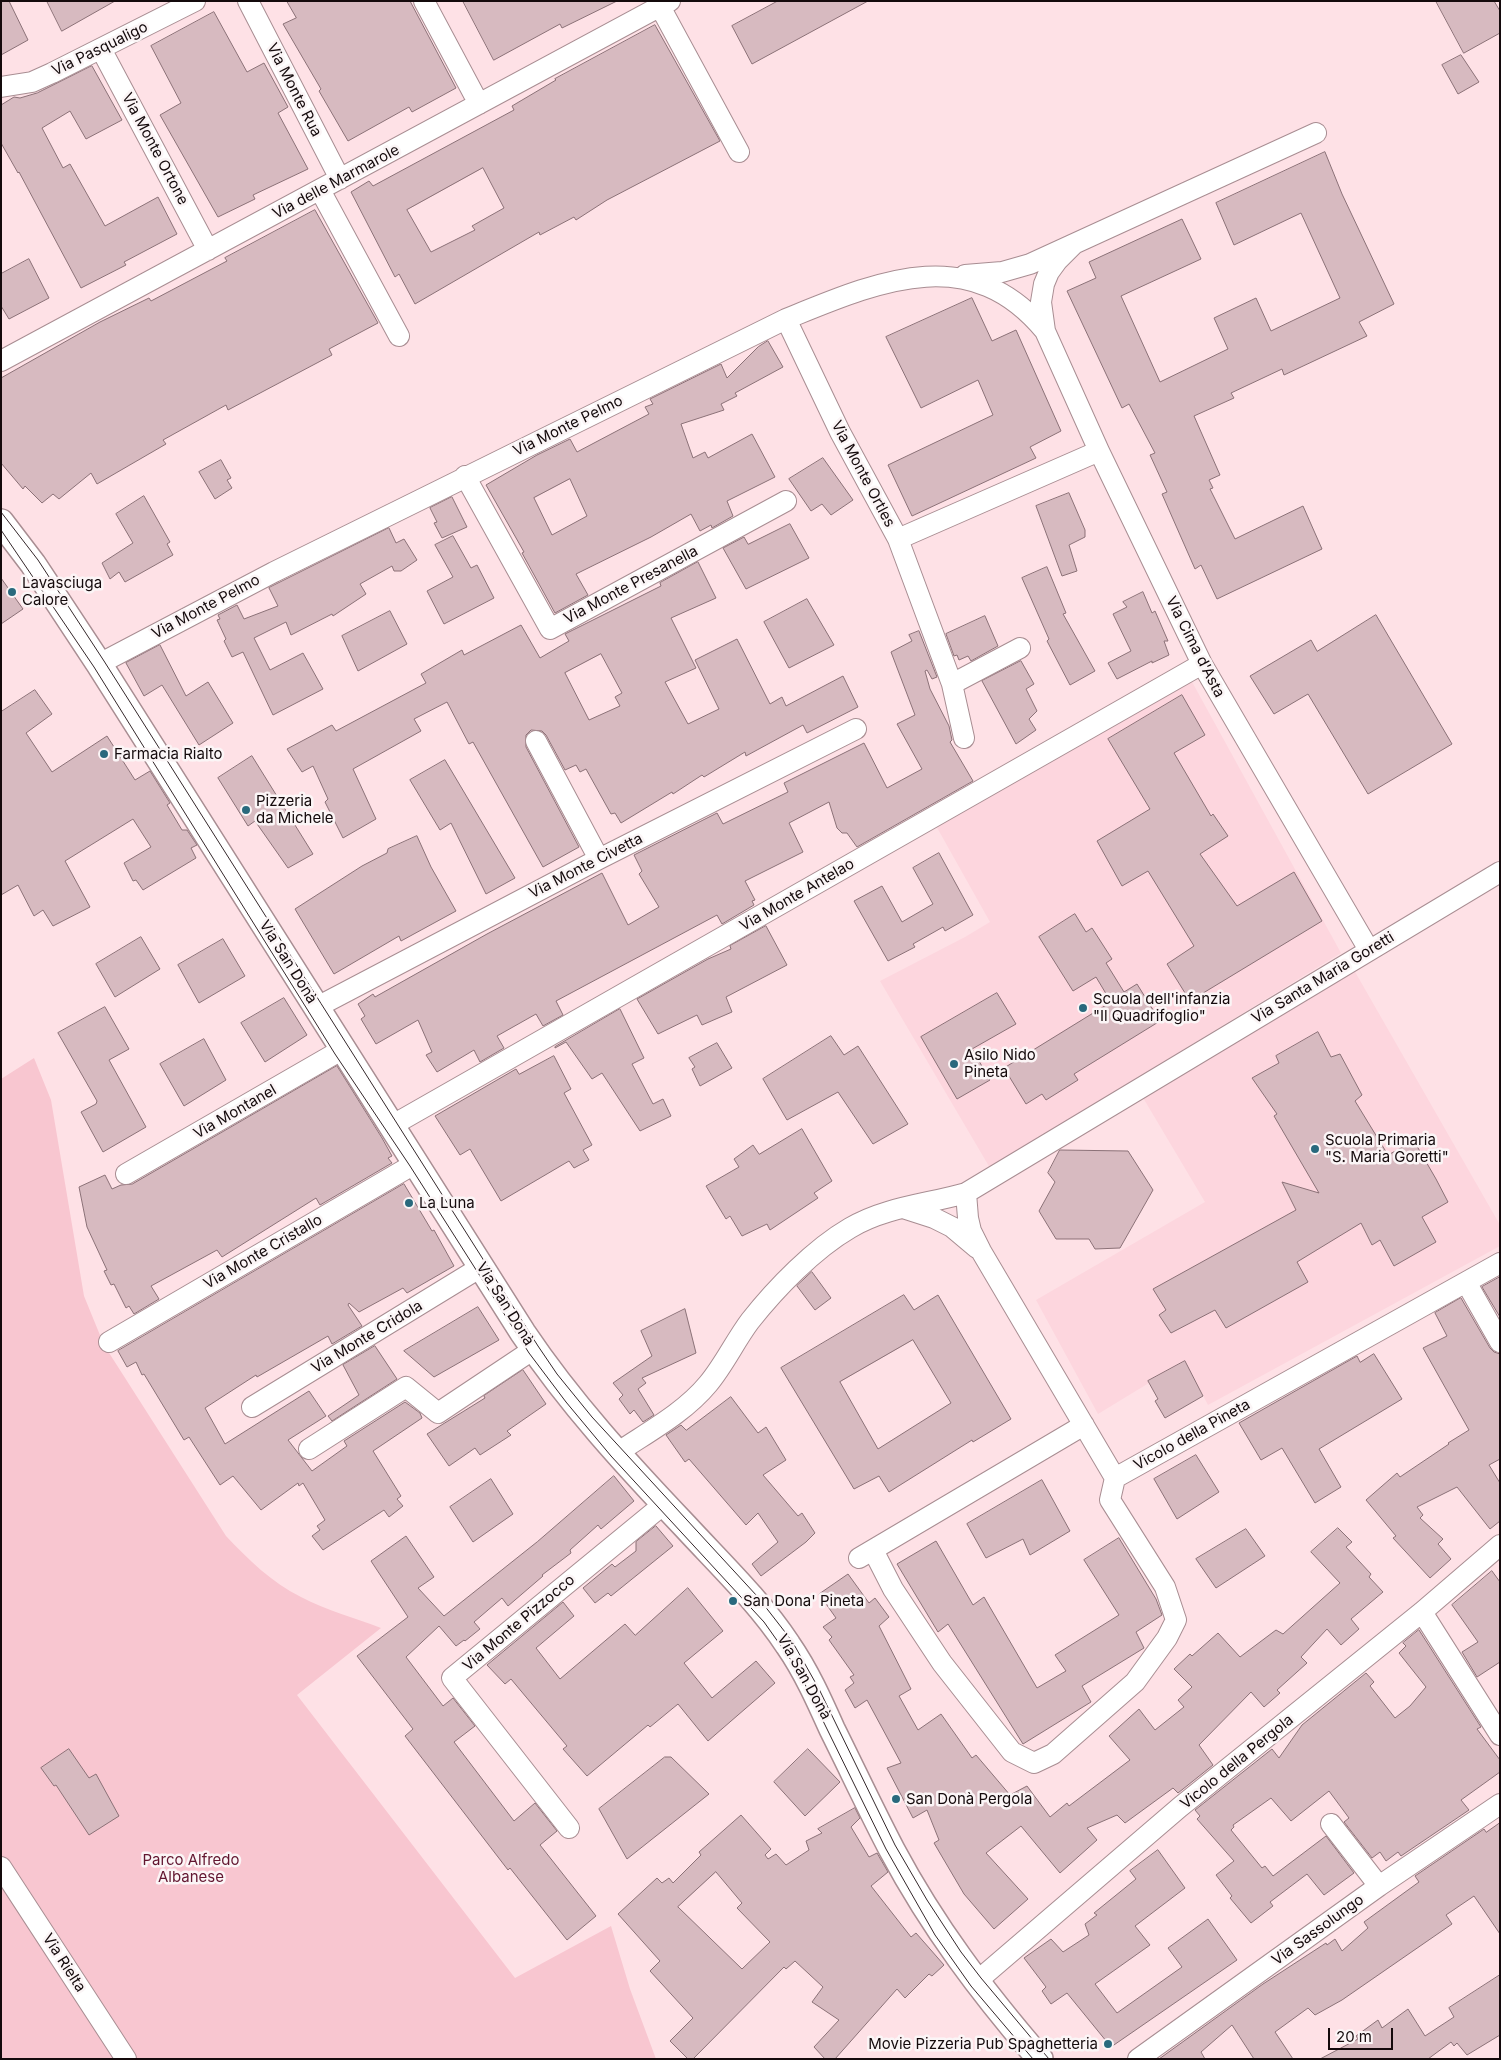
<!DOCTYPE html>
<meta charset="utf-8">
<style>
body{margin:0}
#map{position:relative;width:1501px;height:2060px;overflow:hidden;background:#fee1e6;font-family:Inter,sans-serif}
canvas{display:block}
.frame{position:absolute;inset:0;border:2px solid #140a0c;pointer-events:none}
.scale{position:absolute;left:1328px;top:2028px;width:65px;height:22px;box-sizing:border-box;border:2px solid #140a0c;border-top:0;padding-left:6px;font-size:15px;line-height:18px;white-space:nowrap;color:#140a0c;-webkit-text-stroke:4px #fbf5f6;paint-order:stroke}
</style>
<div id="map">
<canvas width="1501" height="2060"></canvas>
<div class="frame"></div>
<div class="scale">20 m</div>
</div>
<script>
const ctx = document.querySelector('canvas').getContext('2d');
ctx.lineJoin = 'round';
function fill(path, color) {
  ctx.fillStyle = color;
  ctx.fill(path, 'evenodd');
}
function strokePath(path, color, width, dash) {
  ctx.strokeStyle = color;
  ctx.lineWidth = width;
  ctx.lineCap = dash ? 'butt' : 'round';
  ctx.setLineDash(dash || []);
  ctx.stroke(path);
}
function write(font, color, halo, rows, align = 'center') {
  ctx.font = font + ' Inter,sans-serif';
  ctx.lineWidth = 5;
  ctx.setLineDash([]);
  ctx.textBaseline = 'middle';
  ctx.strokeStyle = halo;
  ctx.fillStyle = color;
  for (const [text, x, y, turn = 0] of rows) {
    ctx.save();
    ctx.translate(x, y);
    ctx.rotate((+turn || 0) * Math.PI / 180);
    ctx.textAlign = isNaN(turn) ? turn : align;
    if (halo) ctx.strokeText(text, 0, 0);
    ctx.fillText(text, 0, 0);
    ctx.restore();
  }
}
const built = new Path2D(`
 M1191,680L1341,953L990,1168L880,981L965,937L990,922L935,824Z
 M1354,970L1500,1225V1246L1208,1405L1185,1361L1098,1414L1036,1300L1205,1202L1142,1096Z`);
const green = new Path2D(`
 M34,1058L51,1100L84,1296L104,1345L226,1536C248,1559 272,1583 301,1597C326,1610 355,1618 381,1628L297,1695L515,1978L611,1926L630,1989L656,2059H1V1079Z`);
const building = new Path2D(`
 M1,1H9L28,40L1,55Z
 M47,1H115L62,31Z
 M287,1H410L456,88L412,112L409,107L348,141L319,91L321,89L283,24L296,18Z
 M463,1H617L562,28L560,24L494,60Z
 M778,1H868L752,64L732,26Z
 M1436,1H1494L1500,11V33L1464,53Z
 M214,12L247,72L264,63L288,107L278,113L308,169L253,195L255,199L218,217L160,115L181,103L151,46Z
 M655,25L720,141L607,200L576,220L574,217L540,235L539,232L415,304L399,274L395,277L351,192L369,181L373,186L514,110L512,106L556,80L555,79ZM483,168L504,208L472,226L475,230L431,252L407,210Z
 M1461,55L1479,82L1458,94L1442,65Z
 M92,66L122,120L86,139L70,111L42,128L63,168L70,164L105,226L158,197L177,234L124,262L126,265L81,288L19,172L18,173L1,143V105L14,97L20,98L37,93Z
 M1325,152L1342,194L1394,304L1359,322L1367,336L1284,375L1282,369L1231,393L1234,398L1194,416L1220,475L1209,480L1213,488L1210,489L1235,539L1303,506L1322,549L1217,599L1201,565L1195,569L1162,494L1167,492L1150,455L1155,453L1129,404L1122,408L1067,291L1096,278L1089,262L1182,219L1201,259L1121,296L1160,382L1228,349L1214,318L1256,298L1271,331L1340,298L1301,213L1234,245L1216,203Z
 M315,210L378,323L329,349L332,355L228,410L226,405L163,440L166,444L97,484L91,473L59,499L53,494L42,503L25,486L23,489L1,463V378L100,322L149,298L151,301L227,261L225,258Z
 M29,259L49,298L9,319L1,306V274Z
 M972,298L992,341L1016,330L1061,431L1030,447L1036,458L912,516L888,465L993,415L978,380L921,408L886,337Z
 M768,341L783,367L735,393L737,396L721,404L724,410L681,424L693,458L705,452L708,458L752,434L775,477L727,501L733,516L712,528L711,525L700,531L691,514L651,537L576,574L588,595L555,613L522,553L524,552L486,485L537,455L570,439L577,452L649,414L645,407L653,404L650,399L721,364L727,378L758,347ZM570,479L587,516L552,535L534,498Z
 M823,458L853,500L831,515L822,504L811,511L789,479Z
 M221,460L231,478L227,480L232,488L215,499L199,472Z
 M1069,493L1085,530V537L1069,545L1077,571L1062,576L1036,506Z
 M144,496L170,542L167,544L173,555L125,582L119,572L110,579L102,563L133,543L116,514Z
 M452,497L467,527L442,538L434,523L437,522L430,508Z
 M790,524L809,558L746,589L723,548L744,537L748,544Z
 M389,528L396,543L404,539L417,560L401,571H394L392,566L360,584L366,594L333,616L332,614L291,635L286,622L254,638L270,670L303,653L323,689L273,715L243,652L232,657L224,641L226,639L217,620L220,619L218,615L237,605L244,619L278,606L269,588Z
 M453,536L471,568L477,565L494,598L444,624L427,591L453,577L435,545Z
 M698,562L716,598L671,618L696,668L665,682L688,724L719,709L695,660L737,639L770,704L782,697L786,706L843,676L858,707L807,733L803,725L746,756L745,752L704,777L702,775L673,794L672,792L621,823L615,813L611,814L586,769L580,772L576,765L565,770L546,735L542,731L531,730L526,735V747L579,847L543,867L473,742L469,744L447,702L414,719L421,731L353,769L376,819L343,838L325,802L328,799L313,766L302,772L287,749L332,725L336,731L426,683L421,674L462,650L464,655L521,625L540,658L569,641L565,634L661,586L660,583ZM601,654L622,693L615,697L620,706L589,720L565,673Z
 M1047,567L1066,613L1063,614L1095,671L1070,685L1047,641L1049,639L1022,578Z
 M1,578L23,609L1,624Z
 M1143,592L1152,613L1155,611L1168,641H1164L1169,655L1152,663V661L1117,679L1108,663L1131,651L1113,614L1127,607L1123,602Z
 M807,599L834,645L789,668L764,622Z
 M390,611L407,644L358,671L342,636Z
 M1376,615L1452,744L1368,794L1308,694L1274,714L1250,676L1311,640L1317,651Z
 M985,616L998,646L971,661L968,656L959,660L957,655L954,656L946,634Z
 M919,631L937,677L932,679L927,670L925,671L930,689L949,726L952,740L950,742L973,781L857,847L847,833H842L837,828L829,802L789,823L803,852L745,881L755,900L752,901L754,905L722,924L717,915L556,1001L563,1015L543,1026L536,1014L497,1036L504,1048L480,1062L474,1050L437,1072L426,1055L432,1052L418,1020L376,1044L361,1019L365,1016L358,1004L373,994L375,997L487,934L602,873L628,925L659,907L639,874L642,871L634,855L717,813L723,824L788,792L784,783L864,743L887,788L922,769L897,724L915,715L891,652L912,641L909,635Z
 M160,645L186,696L208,682L233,723L199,745L162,685L144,696L126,663Z
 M1021,661L1034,684L1026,689L1037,711L1029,719L1036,730L1016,744L982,681Z
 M35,690L52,714L26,733L52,772L107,736L135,780L150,771L170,803L167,805L182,830H187L197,845L191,848L196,858L143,890L136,880L133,881L124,863L151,847L133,819L65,861L90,907L53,926L43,910L34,916L18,885L1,895V712Z
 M1182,695L1205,735L1174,753L1211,816L1213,814L1228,836L1200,854L1237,906L1294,872L1322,921L1190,1001L1167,964L1194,946L1148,871L1122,886L1097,841L1150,809L1108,739Z
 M252,756L313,854L288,868L255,821L248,826L218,778Z
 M445,760L515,878L486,894L451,823L440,830L410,780Z
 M417,836L431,867L456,911L401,941L399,936L334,974L295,909L362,866L387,853L388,849Z
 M939,853L973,915L945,931L943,927L913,944L915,947L888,961L854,901L882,886L902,922L933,904L913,868Z
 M1075,914L1086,932L1092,928L1112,959L1106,963L1124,992L1137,984L1160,1021L1074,1074L1078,1080L1046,1100L1042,1094L1026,1104L1004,1068L1111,1002L1096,977L1073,991L1039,937Z
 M766,926L787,965L726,997L732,1012L702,1025L697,1015L658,1034L637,999L708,959L731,949L730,946Z
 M141,937L160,969L115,997L96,964Z
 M223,939L245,976L199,1003L178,965Z
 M997,993L1016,1024L972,1049L990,1080L957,1099L921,1037Z
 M284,998L307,1035L265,1062L241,1023Z
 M105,1007L129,1049L109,1060L146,1127L103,1152L81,1112L96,1104L97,1101L58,1033Z
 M620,1009L644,1058L632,1064L653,1104L663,1099L671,1116L640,1131L602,1073L592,1079L566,1042L555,1048V1047Z
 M1318,1032L1331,1057L1340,1054L1362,1095L1355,1101L1388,1155L1414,1141L1436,1179L1448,1202L1422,1217L1436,1242L1394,1266L1380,1240L1372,1245L1361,1223L1297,1262L1308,1282L1226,1328L1215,1310L1171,1333L1159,1315L1166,1310L1153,1289L1296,1210L1282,1182L1319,1193L1274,1116L1277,1114L1252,1078L1279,1063L1276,1056Z
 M831,1036L844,1055L858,1046L908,1124L873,1144L838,1092L787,1120L763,1079Z
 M204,1039L226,1080L184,1106L160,1064Z
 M717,1043L732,1068L700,1086L692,1069L695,1067L689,1058Z
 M554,1056L571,1089L564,1093L592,1145L583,1150L589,1160L574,1168L569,1161L501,1201L470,1149L460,1155L435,1116L516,1069L519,1074Z
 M337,1066L382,1138L392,1156L388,1158L392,1163L320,1205L316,1198L222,1257L217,1250L151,1286L159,1299L134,1314L129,1306L126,1308L114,1284L111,1285L104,1271L107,1270L87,1227L79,1187L105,1175L112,1189L121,1185L132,1184Z
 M802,1129L832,1181L814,1193L818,1198L770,1230L767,1224L742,1236L730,1216L726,1219L706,1186L739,1167L734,1159L753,1145L759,1154Z
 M1060,1150L1128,1151L1153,1190L1120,1248L1095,1249L1089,1239H1056L1039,1211L1055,1182L1048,1173Z
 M404,1184L432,1231L434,1230L454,1266L407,1293L403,1288L359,1312L349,1303L348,1305L362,1326L332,1344L328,1336L257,1377L256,1375L205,1408L225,1444L309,1391L326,1416L288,1440L312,1471L347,1446L344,1441L405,1402L420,1413L422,1418L373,1451L401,1496L397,1499L403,1506L389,1517L384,1510L323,1550L312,1536L320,1530L317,1526L325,1520L303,1483L299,1486L298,1483L261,1510L233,1476L220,1485L189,1437L184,1440L144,1374L142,1375L136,1362L127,1367L118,1351Z
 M812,1272L831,1298L815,1310L797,1286Z
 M1500,1277V1317L1482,1287Z
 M904,1295L914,1310L938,1295L1011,1419L973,1442L972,1440L889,1492L879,1476L854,1489L781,1368ZM913,1340L951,1403L878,1449L840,1382Z
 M1461,1298L1490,1348L1494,1352L1500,1354V1459L1489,1465L1500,1483V1521L1490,1529L1457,1487L1417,1507L1423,1515L1420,1518L1443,1539L1438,1544L1451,1559L1430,1578L1393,1538L1396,1536L1366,1500L1397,1473L1400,1477L1449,1444L1448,1443L1469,1430L1423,1348L1447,1336L1435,1313Z
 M478,1307L499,1340L434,1377L404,1351Z
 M685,1309L696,1353L642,1378L646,1383L638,1389L654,1415L643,1422L634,1410L630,1414L619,1399L623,1395L613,1383L652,1356L641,1331Z
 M375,1346L397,1379L332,1421L328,1416L359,1395L343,1365Z
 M1374,1354L1402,1399L1319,1449L1341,1487L1315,1503L1282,1448L1261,1460L1239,1423L1357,1356L1360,1362Z
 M1185,1361L1203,1396L1165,1418L1155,1401L1158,1399L1148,1381Z
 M523,1370L546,1404L507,1431L511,1435L480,1455L475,1448L449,1466L427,1434L485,1398L484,1396Z
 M731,1397L758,1433L766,1427L786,1460L763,1475L798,1516L802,1513L815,1533L806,1542L761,1576L752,1564L778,1542L758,1513L746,1525L689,1459L685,1462L666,1435L681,1425L686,1430Z
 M1196,1455L1219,1492L1177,1519L1154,1479Z
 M614,1476L634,1501L601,1529L598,1525L570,1550L571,1553L542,1575L543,1576L508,1606L502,1598L474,1622L480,1629L465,1641L464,1640L456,1646L439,1626L406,1657L443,1706L453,1698L475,1726L454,1742L514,1821L535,1803L557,1831L540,1845L596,1916L567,1940L510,1868L508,1870L405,1736L413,1729L357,1656L408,1617L371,1561L406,1536L434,1577L418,1588L444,1616L537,1542Z
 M491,1479L513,1514L473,1542L450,1507Z
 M1042,1480L1070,1531L1030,1555L1023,1539L986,1558L967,1524Z
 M656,1526L673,1546L611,1596L608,1593L595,1603L583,1588L612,1564L615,1567L636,1551V1542Z
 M1338,1528L1352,1542L1346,1547L1371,1574L1369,1577L1383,1592L1351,1619L1359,1629L1341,1645L1327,1629L1301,1657L1307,1663L1277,1690L1280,1693L1264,1707L1251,1692L1199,1745L1213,1765L1178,1793L1173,1788L1125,1823L1117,1815L1087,1828L1097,1840L1060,1873L1021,1826L986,1853L1028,1899L994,1929L964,1894L934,1843L939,1840L927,1810L913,1818L887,1768L901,1763L867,1700L855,1708L845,1690L854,1683L850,1677L854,1675L829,1640L832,1637L823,1627L836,1618L819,1594L848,1574L869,1603L875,1598L889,1617L879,1626L911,1689L899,1696L918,1730L941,1714L972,1758L976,1755L1010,1795L1027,1786L1050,1817L1067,1803L1069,1806L1130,1760L1109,1736L1139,1709L1155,1730L1184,1707L1178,1700L1192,1687L1174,1669L1190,1654L1192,1656L1218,1633L1240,1657L1276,1630L1283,1634L1340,1583L1311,1552Z
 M1246,1529L1265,1556L1216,1588L1196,1559Z
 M1119,1538L1156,1599L1162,1615L1136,1632L1144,1648L1082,1686L1091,1702L1023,1744L948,1624L938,1632L897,1564L936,1541L973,1605L984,1597L1037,1688L1066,1671L1055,1655L1119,1615L1084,1560Z
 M1492,1571L1500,1582V1662L1477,1677L1462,1652L1478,1642L1452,1605Z
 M688,1588L723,1631L684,1663L712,1698L756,1661L775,1683L708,1741L678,1704L650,1727L648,1725L587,1776L563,1749L567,1746L511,1679L505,1684L487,1665L563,1602L574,1616L536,1648L560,1679L625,1624L635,1635Z
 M1419,1630L1481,1727L1477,1729L1500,1760V1772L1461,1800L1469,1810L1401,1856L1398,1852L1386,1861L1380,1852L1372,1858L1344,1822L1349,1818L1329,1791L1291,1821L1271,1798L1233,1825L1234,1827L1231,1830L1262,1868L1265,1866L1273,1876L1326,1836L1354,1873L1324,1895L1307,1874L1270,1902L1273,1906L1251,1923L1230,1898L1232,1896L1216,1875L1234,1861L1197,1819L1200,1816L1195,1810L1272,1749L1279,1758L1302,1725L1366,1673L1374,1682L1370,1686L1395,1718L1410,1706L1426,1687L1399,1653L1406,1646L1403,1643Z
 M69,1749L89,1778L96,1774L119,1816L89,1835L56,1785L54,1786L41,1768Z
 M808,1749L840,1782L805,1816L774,1782Z
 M665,1757H671L709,1794L627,1859L599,1809Z
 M855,1808L860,1818L851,1827L869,1857L877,1853L888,1872L871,1886L911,1937L916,1933L944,1965L932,1976L929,1974L905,1998L897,1989L835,2059H825L814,2047L839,2020L812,2002L823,1987L795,1961L786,1969L784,1967L693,2059H688L670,2041L693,2018L650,1971L660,1961L618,1914L657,1878L662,1883L669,1878L673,1883L701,1855L699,1852L741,1815L771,1849L765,1855L768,1859L776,1854L786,1865L809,1850L806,1841L822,1833L818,1829ZM716,1872L742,1903L737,1908L770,1942L742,1969L678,1907Z
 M1500,1823V1934L1474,1896L1446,1915L1452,1924L1342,2000L1315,2015L1308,2008L1275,2032L1293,2059H1254L1232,2025L1201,2052L1205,2059H1159L1263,1984L1326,1943L1327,1945L1335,1939L1342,1951L1368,1928L1364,1922L1419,1882L1415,1876L1484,1829L1486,1832Z
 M1158,1850L1185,1888L1135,1926L1150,1945L1095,1984L1117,2013L1182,1967L1168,1948L1208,1919L1237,1960L1111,2047L1067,1993L1051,2004L1042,1991L1046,1987L1024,1958L1051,1939L1063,1952L1089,1935L1085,1924L1097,1915L1094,1913L1136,1879L1130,1871Z
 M1500,1975V2035L1467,2055L1457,2043L1454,2046L1451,2042L1428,2059H1320L1358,2039L1356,2036L1378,2020L1382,2028L1408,2009L1425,2036L1454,2017L1449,2008Z`);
const minor = new Path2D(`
 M248,1L340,179
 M424,1L479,104
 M657,1L739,152
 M101,49L208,250
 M1,87L32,82L52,73L195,1
 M320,190L399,336
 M1073,245L1057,261L1049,272L1044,284L1041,302L1045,331L1099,451L1202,664L1369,950
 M965,275L1002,272L1030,264L1316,133
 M786,319L840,432L898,539L1099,451
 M1,361L670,1
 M465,476L550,629L786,501
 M898,539L952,684L964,738
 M99,664L274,572L786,319C877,282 970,240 1045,331
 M952,684L1020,648
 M536,741L599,859
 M317,1007L599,859L856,729
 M391,1126L1202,664
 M126,1174L343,1049
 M966,1193L968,1218L971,1231L981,1251L1115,1478L1500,1263
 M903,1208L934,1218L952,1227L977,1248
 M1466,1282L1500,1342
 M109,1342L416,1163
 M252,1407L481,1267
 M309,1449L406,1387L438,1413L534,1349
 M617,1453C648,1432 684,1413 708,1384C724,1365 735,1341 750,1321C776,1288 814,1249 850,1228C885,1207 928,1204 966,1193L1500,872
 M873,1550L893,1589L942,1663L1012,1752L1034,1763L1053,1754L1135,1682L1167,1638L1176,1620L1165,1587L1110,1500L1115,1478
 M859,1558L1084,1425
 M1422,1612L1500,1735
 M1331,1824L1379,1886
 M569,1828L452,1678L664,1504
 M1,1867L126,2059
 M976,1982L1180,1807L1422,1612L1500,1545
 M1138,2059L1379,1886L1500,1804`);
const tertiary = new Path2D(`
 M1,522L33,564L99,664L523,1333C570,1403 627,1465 685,1526C720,1564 759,1601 788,1645C806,1671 819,1700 832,1729C852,1769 871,1810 892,1850C933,1927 983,1993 1040,2059`);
const tram = new Path2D(`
 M1,512L38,560L104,661L538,1346L557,1374L592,1417L757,1596L792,1641L819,1689L895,1845L927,1900L961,1952L981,1978L1049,2059
 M1,530L94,667L335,1054L410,1166L529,1353L566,1402L611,1456L764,1622L798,1670L886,1849L935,1935L971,1986L1033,2059`);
const markers = [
 [12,592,5,"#29697d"],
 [104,754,5,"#29697d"],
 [246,810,5,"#29697d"],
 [1083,1008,5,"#29697d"],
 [954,1064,5,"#29697d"],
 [1315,1149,5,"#29697d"],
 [409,1203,5,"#29697d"],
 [733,1601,5,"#29697d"],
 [896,1799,5,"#29697d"],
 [1108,2044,5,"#29697d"]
];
const streetNames = [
 ["Via Pasqualigo",100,49,-26],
 ["Via Monte Rua",294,90,63],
 ["Via Monte Ortone",155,149,62],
 ["Via delle Marmarole",336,182,-28],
 ["Via Monte Pelmo",568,426,-26],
 ["Via Monte Ortles",863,474,62],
 ["Via Monte Presanella",631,585,-28],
 ["Via Monte Pelmo",206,607,-28],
 ["Via Cima d'Asta",1195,647,63],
 ["Via Monte Civetta",586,866,-27],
 ["Via Monte Antelao",797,895,-30],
 ["Via San Donà",288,962,58],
 ["Via Santa Maria Goretti",1323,978,-31],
 ["Via Montanel",235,1112,-30],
 ["Via Monte Cristallo",263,1252,-30],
 ["Via San Donà",505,1304,58],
 ["Via Monte Cridola",367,1337,-31],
 ["Vicolo della Pineta",1192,1435,-29],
 ["Via Monte Pizzocco",519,1623,-40],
 ["Via San Donà",804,1677,61],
 ["Vicolo della Pergola",1237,1762,-39],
 ["Via Sassolungo",1318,1930,-36],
 ["Via Rielta",64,1963,57]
];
const poiNames = [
 ["Lavasciuga",22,583],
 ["Calore",22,600],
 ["Farmacia Rialto",114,754],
 ["Pizzeria",256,801],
 ["da Michele",256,818],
 ["Scuola dell'infanzia",1093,999],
 ["\"Il Quadrifoglio\"",1093,1016],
 ["Asilo Nido",964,1055],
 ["Pineta",964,1072],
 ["Scuola Primaria",1325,1140],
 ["\"S. Maria Goretti\"",1325,1157],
 ["La Luna",419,1203],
 ["San Dona' Pineta",743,1601],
 ["San Donà Pergola",906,1799],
 ["Movie Pizzeria Pub Spaghetteria",1098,2044,"right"]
];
const parkNames = [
 ["Parco Alfredo",191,1860],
 ["Albanese",191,1877]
];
fill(built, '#fdd6de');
fill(green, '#f8c6d0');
fill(building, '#d7bac0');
strokePath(building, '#8b7177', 1);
strokePath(minor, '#a88d92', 22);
strokePath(tertiary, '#a88d92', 28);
strokePath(minor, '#fff', 20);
strokePath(tertiary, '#fff', 25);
strokePath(tram, '#35282b', 1);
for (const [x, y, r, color] of markers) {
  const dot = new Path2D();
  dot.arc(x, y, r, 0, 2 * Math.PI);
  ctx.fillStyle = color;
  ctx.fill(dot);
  strokePath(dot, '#fbf5f6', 2);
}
write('15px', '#140a0c', '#fbf5f6', streetNames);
write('15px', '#140a0c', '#fbf5f6', poiNames, 'left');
write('15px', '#621630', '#fbf5f6', parkNames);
</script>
